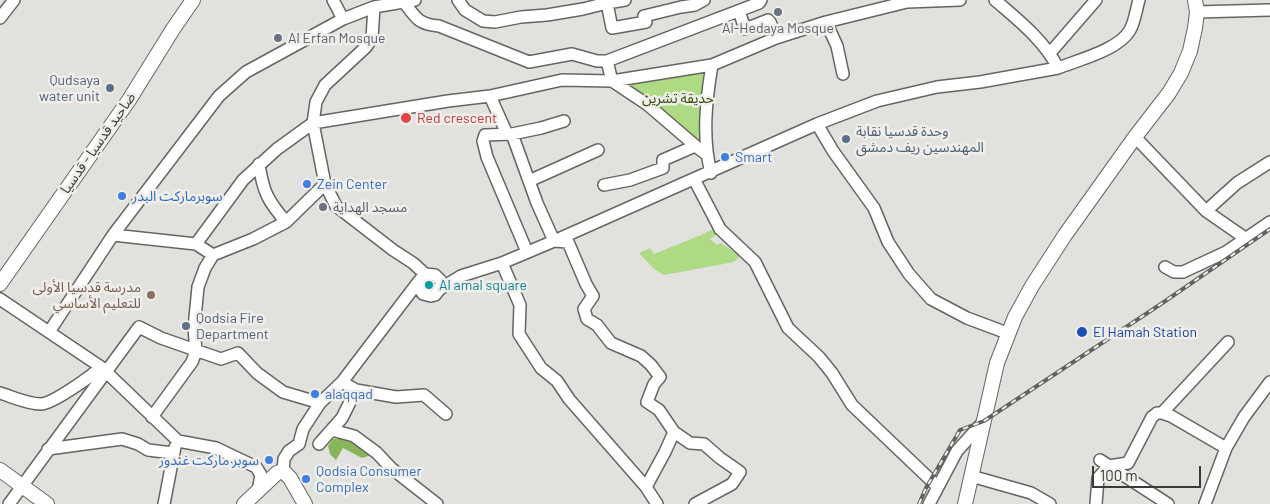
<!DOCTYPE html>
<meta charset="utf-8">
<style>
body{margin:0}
#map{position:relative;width:1270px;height:504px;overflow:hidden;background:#e1e1dd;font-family:Barlow,sans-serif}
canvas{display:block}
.scale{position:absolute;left:1092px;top:466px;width:109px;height:22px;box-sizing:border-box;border:2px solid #3a3a38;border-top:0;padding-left:6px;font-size:15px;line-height:18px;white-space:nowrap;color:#3a3a38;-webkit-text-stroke:4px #efeeea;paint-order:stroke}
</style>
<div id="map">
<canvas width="1270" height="504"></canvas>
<div class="scale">100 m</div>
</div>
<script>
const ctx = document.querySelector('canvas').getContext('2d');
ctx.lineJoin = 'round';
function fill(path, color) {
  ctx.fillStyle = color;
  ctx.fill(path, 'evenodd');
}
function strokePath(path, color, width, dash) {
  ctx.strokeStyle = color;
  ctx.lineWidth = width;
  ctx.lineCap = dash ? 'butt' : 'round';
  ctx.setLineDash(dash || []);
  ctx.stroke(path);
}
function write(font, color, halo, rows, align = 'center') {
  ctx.font = font + ' Barlow,"Noto Sans Arabic",sans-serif';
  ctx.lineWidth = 5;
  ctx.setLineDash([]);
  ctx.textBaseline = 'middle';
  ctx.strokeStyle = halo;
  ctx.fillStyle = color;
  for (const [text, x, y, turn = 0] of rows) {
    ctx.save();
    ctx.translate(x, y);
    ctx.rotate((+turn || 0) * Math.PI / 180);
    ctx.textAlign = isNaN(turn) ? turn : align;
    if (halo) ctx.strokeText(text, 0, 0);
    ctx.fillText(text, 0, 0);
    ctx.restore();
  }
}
const green = new Path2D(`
 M703,70L702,111L698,144L626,86Z
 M716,228L719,233L710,239L717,245L721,243L740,256L734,262L664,275L654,269L639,253L650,248L654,254L701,235Z`);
const forest = new Path2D(`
 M333,439H358L372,455L362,458L343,448L336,460L330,454L328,446Z`);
const minor = new Path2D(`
 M333,0L343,19
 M458,0L465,10L483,21L495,22L521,17L547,15L583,9L607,3L612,28L646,22L644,16L681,7L695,5L704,0
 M606,0L607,3L625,0
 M404,2C416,18 418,24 439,26L529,62L572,54L597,61H607L612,81L648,105L698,148L706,154
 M374,7L372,38L366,47L325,85L316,102L313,123L325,184L336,206L393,250L413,263L425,274
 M739,11L745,29L768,20L770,22L776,38
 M1197,12L1270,10
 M0,18L14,0
 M826,22L837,46L843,74
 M1050,53L1096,0
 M607,61L759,3L761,0
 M1058,68C1078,60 1119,50 1130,30C1135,21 1136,10 1139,0
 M490,96L507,134
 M564,121L541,128L512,134L537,203L554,241L568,242L586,284L593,296L584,309L587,319L597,325L611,343L641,356L651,365L660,377L654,384L647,402L659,410L674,432L690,443L704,444L720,458L740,472L732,484L695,504
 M817,124L833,151L874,208L888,242L909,274L931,299L967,318L1007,333
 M512,134L485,135L483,141L487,157L527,252
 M1135,137L1206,211L1237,183L1270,162
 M259,164C263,192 268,201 286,222
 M711,173C702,138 706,100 712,65
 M694,179L720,229L755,262L788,328L819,357L832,373L852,405L938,487
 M529,181L598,150
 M604,185L630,180L663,168V160L695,146
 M1206,211L1245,238
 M113,235L196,244L213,255
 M196,244L243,180L277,149L313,123L448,101L490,96L562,80L612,81L712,65L776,38L826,22L907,2L960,0
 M502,263L520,305L519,334L541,368L557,381L569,399L646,487L657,504
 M1165,267L1174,272H1183L1226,252L1270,222
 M440,289L441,281L435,275L425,274L419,281V288L423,294L431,296L435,295L440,289L461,276L502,263L554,241L817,124L877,101L937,87L980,82L1058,68C1044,40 1018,20 995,0
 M0,299L101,367L178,441L216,448L256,467L261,475L258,491
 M49,332L113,235L219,96L246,72L343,19L374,7L415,0
 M342,382L356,390L396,397L424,395L446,414
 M0,393C13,397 27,404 41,404C52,404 92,376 101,367
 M152,417L192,362L196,351L194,328L198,287L205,268L213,255L253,239L286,222L325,184
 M332,430L354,436L377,453L391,468L437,504
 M319,444L342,418L356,390
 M1226,448L1171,416L1162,413L1228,342
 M48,449L122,439L138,444L148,450L173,453
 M1100,460L1168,504
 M283,471L284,459L289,451L299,444L303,429L320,403L342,382L419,281
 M971,476L1031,493L1050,504
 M646,487L665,452L674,432
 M9,504L139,327L161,338L221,359L238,353L257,373L283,392L320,403
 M164,504L175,447
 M929,504L957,451L984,421
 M1096,504L1098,478L1109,466L1128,463L1152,417L1157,413H1162
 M1205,504L1226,448L1244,417L1270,382`);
const major = new Path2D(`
 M0,284L129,100L173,29L193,0
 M0,470L47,504
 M244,504L277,473L283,471L290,478L305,504
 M965,504L997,363L1015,317L1032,286L1065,235L1135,137L1169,93L1181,73L1190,51L1195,28L1197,12L1195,0`);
const rail = new Path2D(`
 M919,504L926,488L960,430L984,421L1161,304L1270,229`);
const markers = [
 [778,12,5,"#6b7280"],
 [278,38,5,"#6b7280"],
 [110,88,5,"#5c6f8a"],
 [406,118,6,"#e0444e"],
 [846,139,5,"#5c6f8a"],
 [725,157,5,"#3f7fe0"],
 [307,184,5,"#3f7fe0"],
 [122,196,5,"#3f7fe0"],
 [323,207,5,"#6b7280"],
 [429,285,5,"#0f9aa8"],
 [151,295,5,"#8d6e63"],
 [186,326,5,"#5c6f8a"],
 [1082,332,6,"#1a4fb4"],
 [315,394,5,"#3f7fe0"],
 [269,460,5,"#3f7fe0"],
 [306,479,5,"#3f7fe0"]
];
const worshipNames = [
 ["Al-Hedaya Mosque",778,28,"center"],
 ["Al Erfan Mosque",288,38],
 ["مسجد الهداية",333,207]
];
const serviceNames = [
 ["Qudsaya",100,80,"right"],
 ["water unit",100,96,"right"],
 ["وحدة قدسيا نقابة",856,131],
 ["المهندسين ريف دمشق",856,147],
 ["Qodsia Fire",196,318],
 ["Department",196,334]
];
const parkNames = [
 ["حديقة تشرين",678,98]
];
const healthNames = [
 ["Red crescent",417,118]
];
const streetNames = [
 ["ضاحيد قدسيا - قدسيا",98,143,-55]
];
const shopNames = [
 ["Smart",735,157],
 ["Zein Center",317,184],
 ["سوبرماركت البدر",132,196],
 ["alaqqad",325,394],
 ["سوبر ماركت غندور",259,460,"right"],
 ["Qodsia Consumer",316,471],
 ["Complex",316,487]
];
const cultureNames = [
 ["Al amal square",439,285]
];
const educationNames = [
 ["مدرسة قدسيا الأولى",141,287],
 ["للتعليم الأساسي",141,303]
];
const transitNames = [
 ["El Hamah Station",1093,332]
];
fill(green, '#afda84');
fill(forest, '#89b55a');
strokePath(minor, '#666562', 14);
strokePath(major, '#666562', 16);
strokePath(minor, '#fff', 11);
strokePath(major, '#fff', 14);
strokePath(rail, '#61615f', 4);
strokePath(rail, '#efeeea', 2, [5.5]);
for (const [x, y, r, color] of markers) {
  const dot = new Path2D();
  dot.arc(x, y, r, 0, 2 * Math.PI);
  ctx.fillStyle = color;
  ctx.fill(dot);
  strokePath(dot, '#efeeea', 2);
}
write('14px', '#5b616d', '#efeeea', worshipNames, 'left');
write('14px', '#4e5e75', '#efeeea', serviceNames, 'left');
write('14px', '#314d0c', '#efeeea', parkNames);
write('14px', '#be3a42', '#efeeea', healthNames, 'left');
write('14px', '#3a3a38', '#efeeea', streetNames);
write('14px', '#366cbe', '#efeeea', shopNames, 'left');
write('14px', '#0d838f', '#efeeea', cultureNames, 'left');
write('14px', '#785e54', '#efeeea', educationNames, 'right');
write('14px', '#164399', '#efeeea', transitNames, 'left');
</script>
